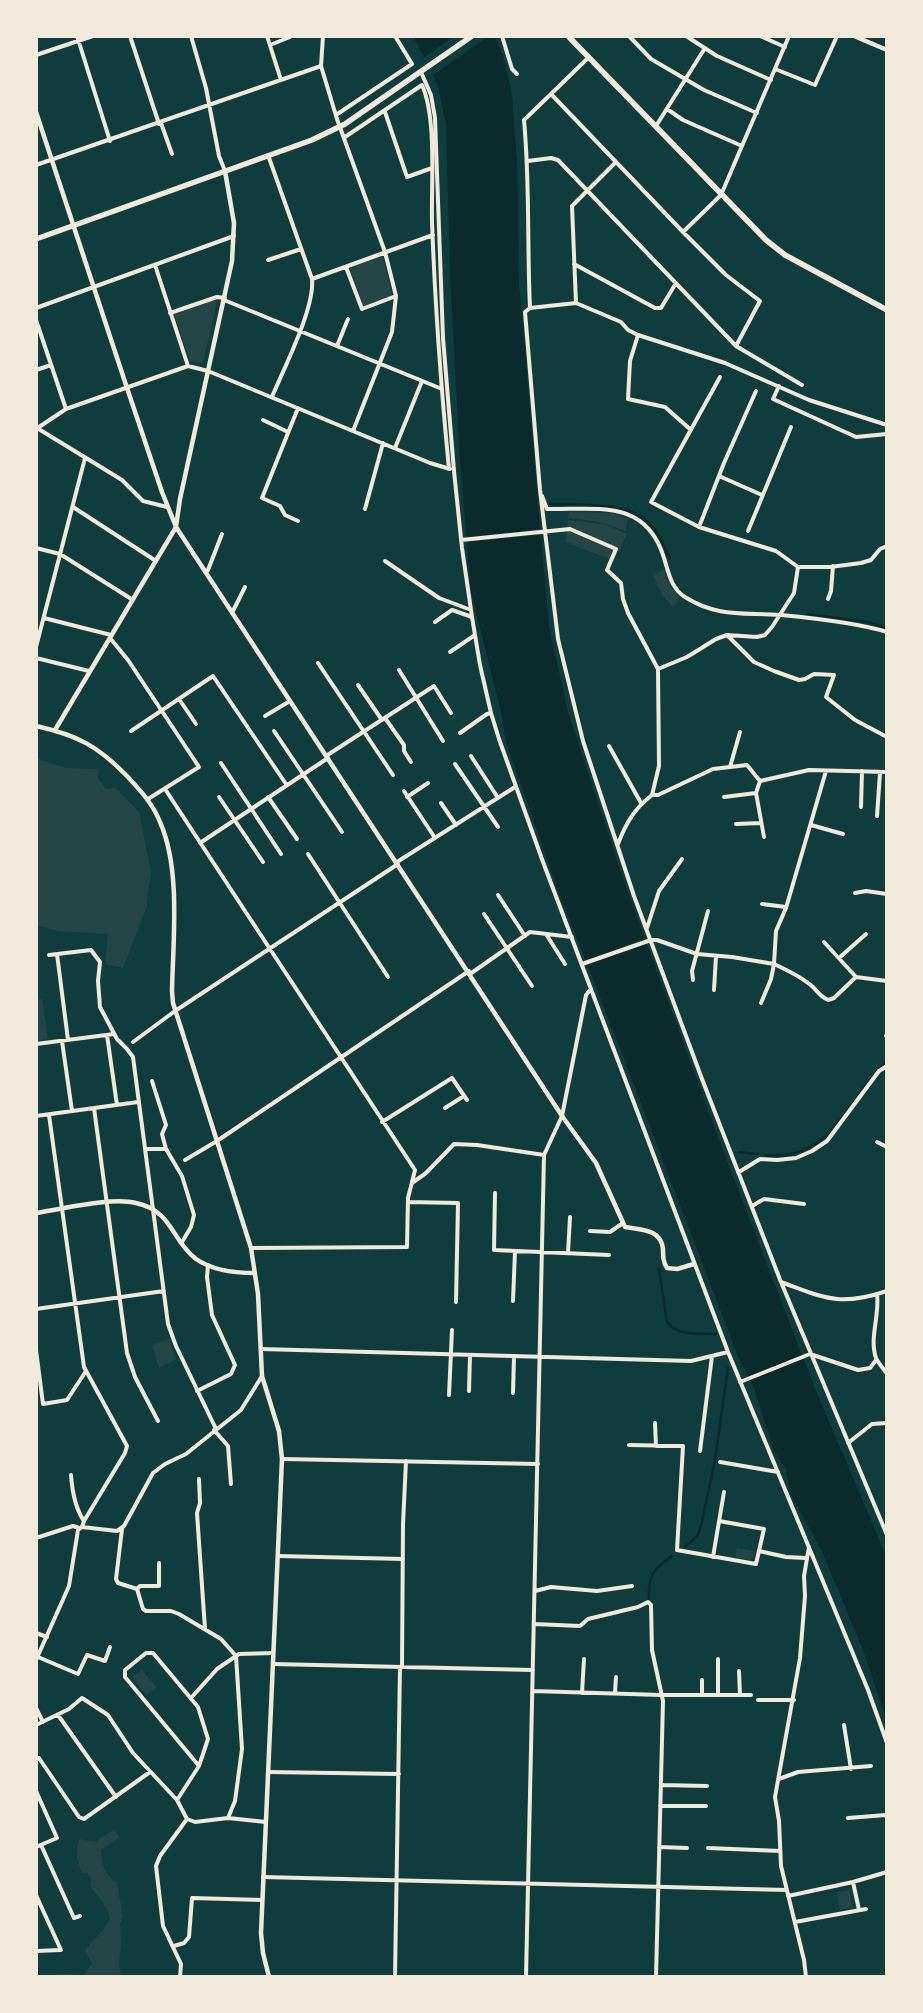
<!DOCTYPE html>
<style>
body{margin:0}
#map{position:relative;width:923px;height:2013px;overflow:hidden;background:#0f3d3e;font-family:"Source Serif 4",serif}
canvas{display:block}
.frame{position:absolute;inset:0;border:38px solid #f1e9da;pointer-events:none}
</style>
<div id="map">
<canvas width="923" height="2013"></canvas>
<div class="frame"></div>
</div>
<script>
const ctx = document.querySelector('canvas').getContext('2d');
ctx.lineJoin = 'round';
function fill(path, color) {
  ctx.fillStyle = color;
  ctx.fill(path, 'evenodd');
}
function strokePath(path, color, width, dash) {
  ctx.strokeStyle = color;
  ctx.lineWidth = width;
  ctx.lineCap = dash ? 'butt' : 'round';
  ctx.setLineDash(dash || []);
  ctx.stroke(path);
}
const green = new Path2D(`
 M380,257L383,258L392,294L388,298L366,306L363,305L350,270L351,267Z
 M213,300L216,301V306L203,363L190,361L174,314Z
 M569,512L613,513L628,519L625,531L600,522L568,518Z
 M568,520L604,524L627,534L614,561L566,542Z
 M664,569L671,588L680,596L674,608L663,596L653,575Z
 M36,758L66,768L98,769V778L106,789L116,788L139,812L151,872L146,909L123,968L105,964L108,934L58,931L36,925Z
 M42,999L48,1039L36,1041V1000Z
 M169,1339L176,1359L159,1368L152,1345Z
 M737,1548L754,1551L753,1557L750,1560L735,1557Z
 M142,1670L157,1688L146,1695L132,1677Z
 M115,1829L119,1838L101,1850C101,1866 105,1874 117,1883L123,1916L120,1924L121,1943L119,1965L121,1977H36L61,1974L84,1975L92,1963L85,1951C112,1916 121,1925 90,1886L91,1880L87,1872L83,1874C77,1861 75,1852 79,1839L95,1842Z
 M850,1890L852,1907L840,1910L837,1892Z`);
const water = new Path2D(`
 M413,36H495L503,56L512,94L517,163L519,283L549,627L568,712L625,884L724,1153L814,1386L887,1558V1721L863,1650L821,1549L790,1493L786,1469L774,1451L753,1386L739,1359L620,1048L559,893L506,742L501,712L471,592L460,460L450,272L446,125L438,86Z`);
const pier = new Path2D(`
 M454,36H489L430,77L422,59Z
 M542,526L543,536L540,535L468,542L464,545L463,535L469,537L539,529Z
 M646,936L649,944H645L589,964L586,968L582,959L588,960L643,939Z`);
const stream = new Path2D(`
 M550,504C576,505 629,501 648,522C659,533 664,546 670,559
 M807,614L868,622L887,628
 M739,1152L758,1154
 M766,1155C831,1162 847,1100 887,1061
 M659,1269L667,1322C678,1337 699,1333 716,1334
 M685,1547L698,1535L702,1522L715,1460L728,1368
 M649,1599C648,1575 653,1569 672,1556`);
const minor = new Path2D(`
 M77,36L110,141
 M130,36L159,124
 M191,36L206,88L219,156L225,171
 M267,36L281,80
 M323,36L321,66L337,119L385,252L396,296L392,332L353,431
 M502,36L512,69L517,74
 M629,36L651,59L704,90L757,113
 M686,36L717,56L771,80
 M760,36L785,47
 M270,45L290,37
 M36,55L93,36
 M589,57L551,94L683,232L726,275L760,301L736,346L802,385
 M775,69L815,85L837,36
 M421,72L431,95L435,118L443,338L454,471L462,548L472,617L480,665L491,713L499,739L543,862L728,1352L868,1690L887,1743
 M551,94L524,120C530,183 527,246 530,308L525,312L540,490L558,639L583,741L634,896L702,1079L781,1282L887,1535
 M667,109L683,120L742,146
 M385,112L407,177L432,168
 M336,115L412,64L395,36
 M161,123L172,154
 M656,126L705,48
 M345,137L422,85C437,119 431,183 432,222C435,304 441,387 449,469
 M268,155L312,279C315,308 284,368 272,397
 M528,161L551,158L558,160L736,346
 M36,165L321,66
 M683,232L721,195L789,36
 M268,260L301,249
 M574,264L655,308H661L676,283
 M155,265L188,366
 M346,267L362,309L396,296
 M312,279L433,235
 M224,300L442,389
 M576,303L621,322L628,330L638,335L725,363L809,400L887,425
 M36,308L234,236
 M530,308L576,303L572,206L616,162
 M170,313L217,297L225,298
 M36,320L66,409
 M638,335L630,361L628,399L665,407L691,430
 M337,346L348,319
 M36,370L51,365
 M720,377L651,502L699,527L776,551L798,567H830L861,563L871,560L880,549L887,546
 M779,386L773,399L856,437L887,434
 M298,408L262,498L280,506L285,515L298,521
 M263,420L288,432
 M37,428L122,480L143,501L167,507
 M36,429L66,409L188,366L208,371L430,463L450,469
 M395,448L422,381
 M719,476L762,495
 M542,496L547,509C597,510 646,498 664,558C669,574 671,588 685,597C718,618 745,612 781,615C812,618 858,623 887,632
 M73,507L156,561
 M365,509L383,443
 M699,527L724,463L756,391
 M748,531L791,427
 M461,540L570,529L616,549L607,570L621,583L623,599L628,613L658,669L659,766L652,795C634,809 626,823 618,844
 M36,548L60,554L133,600
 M385,561L439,598L471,610
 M205,572L208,570L222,534
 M828,599L831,591L833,566
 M232,613L245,587
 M44,618L111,635
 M435,622L452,610L472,617
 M727,635L754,662L774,671L799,680L805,679L814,674L834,675L826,697L855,720L887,737
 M110,638L128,660L199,767L148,799
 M36,647L85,458
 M450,652L475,635
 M36,658L89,671
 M318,663L393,775
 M658,669L687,657L716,639L727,635L757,637L765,635L772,627L794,593L798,567
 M399,670L443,741
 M358,685L382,720
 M179,699L196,724
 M265,716L290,701
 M385,718L404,745V751L411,762
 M131,731L213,676L286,784
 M274,731L342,832
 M460,733L487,714L491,713
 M609,746L641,803
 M326,756L434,686L451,713
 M471,756L498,798
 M221,763L281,854
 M455,764L498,827
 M730,767L740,732
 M760,781L756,793L764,837
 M165,789L415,1170L408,1198L407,1247L251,1248
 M404,791L435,838
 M652,795H658L713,769L747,765L760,781L809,770L887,772
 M219,797L263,862
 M268,797L297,839
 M407,797L428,783
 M724,797L756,793
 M441,803L456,825
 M861,807L862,771
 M877,816L880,773
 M736,824L761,823
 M811,825L843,834
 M200,843L328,758
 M308,854L388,977
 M397,862L515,787
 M855,893L866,891L887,894
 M498,895L525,936
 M762,904L786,907
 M484,914L532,986
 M647,928L659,891L682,859
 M546,934L565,964
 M824,942L856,977
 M57,954L68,1040
 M49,955L91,950L100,962L98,981L100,1007L117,1039L127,1049L133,1057L168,1324L176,1346L216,1429
 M839,958L866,934
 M582,964L651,940H657L697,954L732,957L774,964L776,931L786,908L826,771
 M470,974L530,932L572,937
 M693,980L692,971L708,911
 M714,990L716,956
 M761,1003L771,979L774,964C787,970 802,977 813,987C818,992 821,997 828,1000L834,998L856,977L887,981
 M107,1035L117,1105
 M886,1036L887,1034
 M62,1041L72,1111
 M133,1042L175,1011L398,864
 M36,1044L114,1034
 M152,1081L166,1125L162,1134L166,1149L182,1176L194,1215L191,1227L182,1242
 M94,1108L127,1353L135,1377L158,1421
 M445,1108L464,1096
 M49,1115L84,1367L127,1446L125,1453L84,1521L82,1527
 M36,1116L138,1102
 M382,1122L452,1078L467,1100
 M877,1142L887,1147
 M145,1149H166
 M185,1160L217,1141L469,971
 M739,1172L760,1159L777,1160L796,1158L812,1151L827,1141L879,1071L887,1066
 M412,1183L426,1173L454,1144L477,1145L544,1155
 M495,1193L494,1250L609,1255
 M408,1202L458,1203L456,1302
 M752,1206L764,1199L804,1204
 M590,1231L610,1232L623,1223
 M568,1253L570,1217
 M781,1282C825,1298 839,1307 887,1291
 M877,1294C880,1315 869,1338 876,1358C878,1363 884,1369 887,1374
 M513,1301L515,1251
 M36,1309L164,1291
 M261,1349L691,1361L728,1352
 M36,1350L43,1404L67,1400L86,1371
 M740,1382L810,1354L858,1370L870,1368L876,1360
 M197,1391L231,1374L235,1365L212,1315L207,1277L208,1265
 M469,1391L470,1355
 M513,1393L514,1356
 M449,1395L452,1330
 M655,1423L656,1446
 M214,1430L228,1446L231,1484
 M848,1443L872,1424L887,1423
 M629,1445L683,1446L677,1550L756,1564L764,1529L719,1521
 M700,1451L712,1356
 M282,1459L538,1464
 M720,1462L778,1472
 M71,1475C72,1489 75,1508 84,1521
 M199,1479L200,1503L197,1513L205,1629
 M122,1529L116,1579L118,1583L137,1589L143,1609L146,1611H171L179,1614L221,1639L236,1656L242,1749L235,1801L228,1818
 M36,1538L73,1526L79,1528
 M759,1551L786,1557L806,1558
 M278,1556L403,1559
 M713,1557L724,1492
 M137,1589L140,1586H159V1563
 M535,1591L551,1587L597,1591L632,1586
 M534,1624L580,1626L588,1619L638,1607L648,1602L651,1605L652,1650L663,1701L656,1977
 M36,1633L47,1637
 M38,1657L78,1674L87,1655L105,1661L110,1647
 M718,1659V1695
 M36,1660L69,1586L78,1530L82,1527L117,1531L124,1526L153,1473L165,1464L186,1454L241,1410L262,1376
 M273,1664L533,1670
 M402,1667L403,1524L406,1461
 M739,1671L740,1695
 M533,1691L661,1695H751
 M582,1693L584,1659
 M615,1693L616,1677
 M702,1695V1680
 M191,1698L217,1669L239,1654L273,1653
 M758,1700H794
 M36,1708L43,1722
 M58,1715L116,1797
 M36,1725L69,1709L82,1698L108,1715L133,1753L177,1800L187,1819L195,1822L228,1818L266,1822
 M844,1725L851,1769
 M36,1759L39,1758L79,1817L84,1819L150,1772
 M268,1772L399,1774
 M779,1779L798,1772L871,1766
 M661,1785L707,1786
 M36,1791L57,1838L36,1847
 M177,1800L199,1766L208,1739L198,1707L153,1653H146L125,1670V1677L199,1766
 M660,1806H706
 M848,1818L886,1815L887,1818
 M41,1845L74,1918L80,1916
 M659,1847L687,1848
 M708,1848L780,1851
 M263,1877L787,1890
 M853,1882L859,1910
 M36,1895L61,1950L36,1951
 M788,1896L853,1882L887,1872
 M795,1922L866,1909
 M174,1946L184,1943L189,1937L192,1898L262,1900
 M180,1977L181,1964L163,1926L156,1866L160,1856L187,1819
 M395,1977L400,1667
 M526,1977L544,1155L562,1116L586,995L590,990
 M806,1977L804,1960L781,1866L779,1821L775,1797L800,1658L805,1596L804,1576L809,1547`);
const tertiary = new Path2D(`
 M854,36L887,50
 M36,112L127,388L162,492L176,527L562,1116L596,1163L625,1227C641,1230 661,1229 663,1249C663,1256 663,1262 667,1268L677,1269L694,1264
 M36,726C77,735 98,746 127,776C140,790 153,804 160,822C181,869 173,940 172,991L173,1003L251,1248L258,1294L262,1376L279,1431L282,1459L261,1933L263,1953L269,1977
 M55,730L176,527L180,499L232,261L234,223L225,171
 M36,1213C63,1209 111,1197 136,1203C173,1211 171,1240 196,1259C213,1271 235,1273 255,1273`);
const primary = new Path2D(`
 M568,36L766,240L785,255L887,310
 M36,239L312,140L345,124L472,36`);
fill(green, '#244646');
fill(water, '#0a2a2b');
fill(pier, '#0f3d3e');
strokePath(stream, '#0a2a2b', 2.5);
strokePath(minor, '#f1e9da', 4);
strokePath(tertiary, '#f1e9da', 4.5);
strokePath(primary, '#f1e9da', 5.5);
</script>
